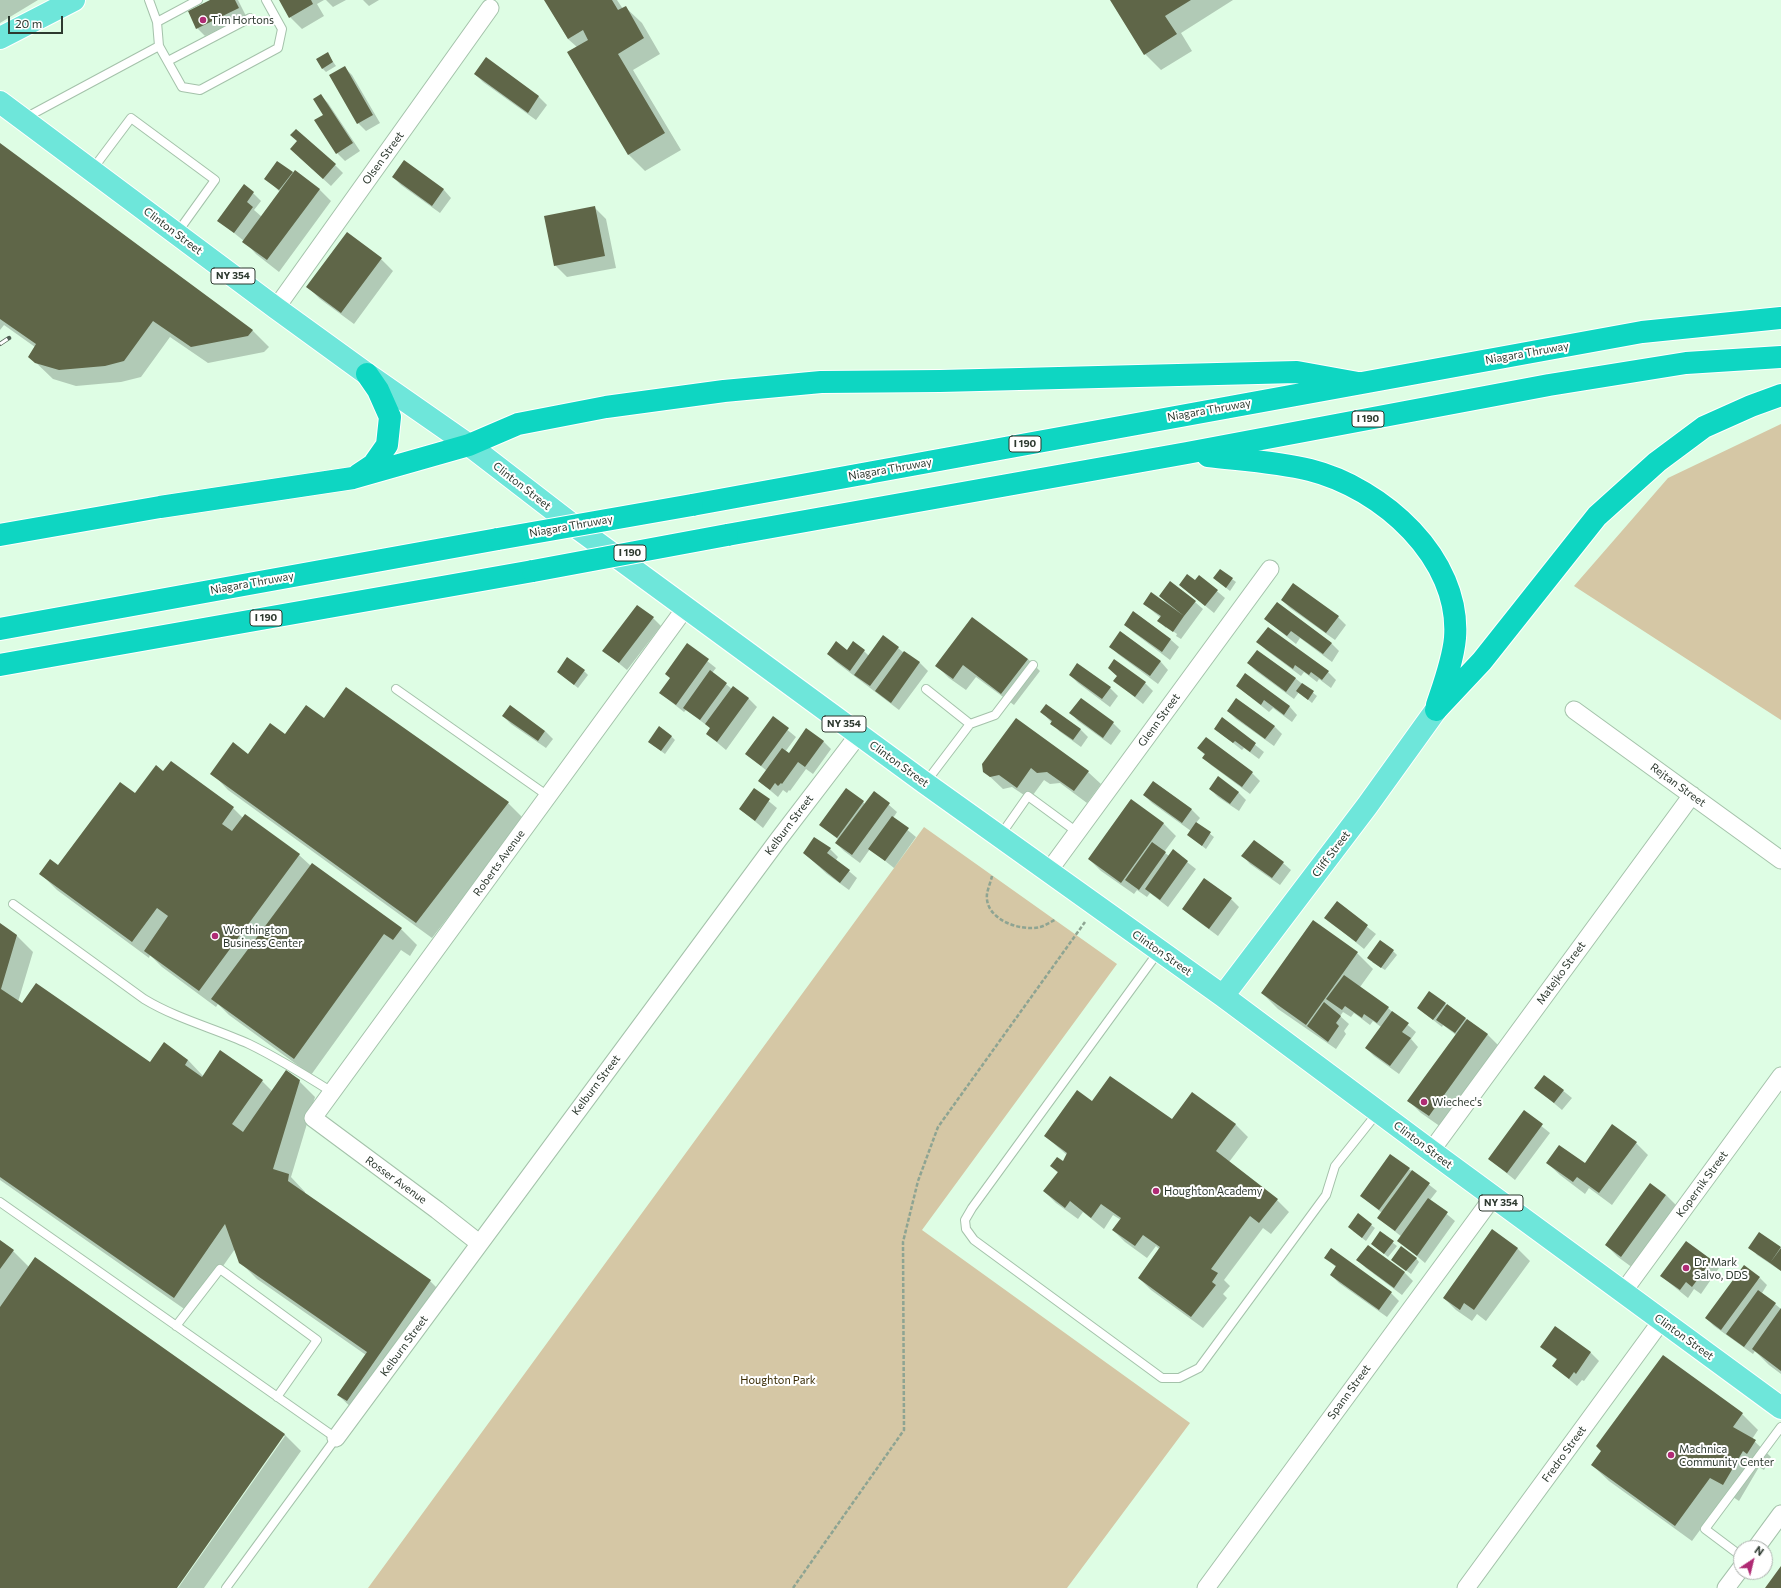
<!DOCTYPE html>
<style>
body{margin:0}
#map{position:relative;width:1781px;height:1588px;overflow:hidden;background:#defde4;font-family:Commissioner,sans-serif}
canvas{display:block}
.north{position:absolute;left:1733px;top:1540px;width:40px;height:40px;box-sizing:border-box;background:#fff;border:1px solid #abb0ac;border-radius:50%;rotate:35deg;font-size:11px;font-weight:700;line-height:16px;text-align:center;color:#2d392f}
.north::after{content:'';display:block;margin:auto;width:14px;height:18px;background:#af2b74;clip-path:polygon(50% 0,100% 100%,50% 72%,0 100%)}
.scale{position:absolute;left:8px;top:16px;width:55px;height:18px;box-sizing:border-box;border:2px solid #2d392f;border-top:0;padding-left:5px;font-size:12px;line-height:14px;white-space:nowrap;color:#2d392f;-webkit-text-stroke:3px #fff;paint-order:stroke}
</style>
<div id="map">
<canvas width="1781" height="1588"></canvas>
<div class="north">N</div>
<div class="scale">20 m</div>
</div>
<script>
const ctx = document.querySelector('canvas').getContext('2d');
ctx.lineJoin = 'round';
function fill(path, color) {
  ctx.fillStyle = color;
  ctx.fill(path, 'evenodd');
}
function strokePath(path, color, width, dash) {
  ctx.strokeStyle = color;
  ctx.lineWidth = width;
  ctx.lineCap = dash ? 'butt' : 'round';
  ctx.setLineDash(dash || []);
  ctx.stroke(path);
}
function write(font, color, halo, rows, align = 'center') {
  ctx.font = font + ' Commissioner,sans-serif';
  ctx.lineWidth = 4;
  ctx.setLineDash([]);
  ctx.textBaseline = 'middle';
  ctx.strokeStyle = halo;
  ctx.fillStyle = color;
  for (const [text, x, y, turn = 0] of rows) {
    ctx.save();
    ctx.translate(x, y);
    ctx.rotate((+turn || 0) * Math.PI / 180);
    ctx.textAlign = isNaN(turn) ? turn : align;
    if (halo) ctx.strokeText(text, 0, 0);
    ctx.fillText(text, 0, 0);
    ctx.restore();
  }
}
const green = new Path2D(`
 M1781,424V720L1574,586L1668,478Z
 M924,827L1117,964L922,1230L1190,1423L1067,1588H368Z`);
const shadow = new Path2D(`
 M0,0H38L0,23Z
 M213,0H238L246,16L205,36L197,28Z
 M280,0H324L317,4L324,16L302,29L290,17Z
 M326,0H346L333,7Z
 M363,0H379L369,6Z
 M545,0H617L623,9L625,7L642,23L660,54L633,70L681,150L645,171L629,155L568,53L577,47L568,39Z
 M1111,0H1233L1181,33L1192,51L1161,70L1145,54Z
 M327,53L336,66L326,72L322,68Z
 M486,59L539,97L547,105L536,120L483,82L475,74Z
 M344,67L352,75L380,123L366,131L358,123Z
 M320,95L328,103L360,151L345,161L337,153L324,115Z
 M0,145L253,331L269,347L264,352L208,363L170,337L141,377L121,382L76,386L53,379L29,356L35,347L4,325L0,330Z
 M299,157L335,165L343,173L331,186Z
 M404,162L444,190L451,198L440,213L401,185L393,177Z
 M292,172L319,189L331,201L279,272L256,254L244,241L219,221L253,193L261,201L254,210L262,217L280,192L266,178Z
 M594,207L606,219L616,268L567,277L555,265Z
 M381,259L393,271L354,324L320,299L308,287Z
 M1199,576L1225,598L1214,613L1180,585L1195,582Z
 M1214,578L1232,579L1236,582L1230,591Z
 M1160,596L1195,602L1203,609L1181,639L1176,636L1177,634L1166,626V628L1159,621L1161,618L1144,604L1169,606Z
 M1282,600L1338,617L1346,625L1335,640L1290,608Z
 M1134,612L1171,640L1179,647L1170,660L1133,632L1125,625Z
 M653,618L661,626L627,670L604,651Z
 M1265,619L1331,643L1339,651L1332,662L1300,638L1296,644Z
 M1268,628L1328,672L1336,680L1331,688L1319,679L1317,682L1304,672L1301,676L1266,650L1258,642Z
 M1121,632L1161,662L1168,670L1158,684L1118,654L1110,646Z
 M687,645L716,668L712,673L732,689L733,688L749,699L757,707L726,750L707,734L711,729L709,727L686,710L684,712L660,693L671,678Z
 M898,648L904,653V652L920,663L928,671L899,710L836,662L828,654L864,651L869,656Z
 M1028,659L1040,671L1014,705L976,677L966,690L949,678L937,666Z
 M1248,663L1295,678L1317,696L1312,703L1299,692L1294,699L1256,671Z
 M1109,668L1145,683L1153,691L1143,704L1115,681L1118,677Z
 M584,671L588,675L578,688L558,672Z
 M1246,674L1290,707L1297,715L1292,722L1273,708L1269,712L1237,686Z
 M1070,675L1110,688L1118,696L1110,707L1078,683Z
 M1081,699L1113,723L1121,731L1111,745L1078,721L1071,713Z
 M1228,711L1274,726L1282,734L1274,746L1236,719Z
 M1042,712L1080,729L1088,737L1081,747L1059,731Z
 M503,716L545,731L553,739L546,748L511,724Z
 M773,718L796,737L785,752L789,754L823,741L831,749L813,774L806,769L790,791L789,790L787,793L783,790L778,797L759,781L767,771L746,754Z
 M325,719L508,803L524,819L432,938L228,790L212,773L285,735Z
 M1016,719L1088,772L1101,784L1087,803L1060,783L1050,784L1044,780L1030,799L1012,787L1003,789L984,771Z
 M1223,719L1264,752L1259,759L1244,748L1242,750L1215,729Z
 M671,736L675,740L665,754L649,742Z
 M1206,738L1252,773L1260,781L1250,794L1211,765L1203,757L1205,755L1198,748Z
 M164,772L233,808L243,818L245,815L299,855L311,866L401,929L417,945L410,956L401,950L311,1075L229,1015L218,1004L216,1007L162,967L150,955L149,958L57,890L41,874L59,867L136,795Z
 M1154,782L1192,810L1200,818L1196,823L1214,837L1206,849L1188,835L1191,831L1152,803L1144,795Z
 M754,789L777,808L763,828L740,809Z
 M1210,789L1238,792L1246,800L1239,811L1218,797Z
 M874,792L897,812L893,818L916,837L894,868L870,849L860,863L844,851L836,843L839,840L820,825L863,802L865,804Z
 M1131,800L1164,824L1176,836L1164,852L1169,856L1173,851L1196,869L1168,907L1150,893L1147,897L1137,890L1134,894L1101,871L1089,859Z
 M815,838L830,849L838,857L836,860L857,878L849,890L827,874L804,853Z
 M1243,856L1283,863L1291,870L1280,885L1250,864Z
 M1231,899L1239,907L1218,936L1191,916L1183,909Z
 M1337,903L1376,934L1364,949L1326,918Z
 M0,924L17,936L33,952L18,1002L150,1064L164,1044L188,1060L203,1076L262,1081L272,1091L299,1081L315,1097L291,1177L305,1192V1194L430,1281L446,1297L363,1416L355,1411L338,1395L366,1355L257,1279L240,1262L235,1249L190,1313L0,1180Z
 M1393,951L1397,955L1385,970L1372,962Z
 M1357,953L1373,969L1360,987L1388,1008L1416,1032L1411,1039L1418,1047L1399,1074L1374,1056L1366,1048L1381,1027L1373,1021L1370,1025L1354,1013L1351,1017L1343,1012L1340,1016L1349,1024L1344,1031L1346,1034L1336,1049L1278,1009L1262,993Z
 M1445,1004L1488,1035L1500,1047L1441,1127L1421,1113L1409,1101L1456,1035L1443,1025L1442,1027L1418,1008Z
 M1545,1076L1572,1098L1562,1110L1536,1088Z
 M1192,1093L1236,1125L1248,1137L1229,1162L1277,1200L1289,1212L1271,1234L1263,1228L1224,1280L1230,1286L1223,1294L1227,1298L1203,1328L1151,1290L1139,1278L1159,1249L1156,1246L1147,1258L1125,1242L1113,1230L1121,1220L1113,1215L1104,1229L1083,1212L1078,1219L1056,1203L1044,1191L1058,1173L1051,1166L1063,1162L1067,1155L1045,1136L1093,1103L1173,1121Z
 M1524,1112L1550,1133L1515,1180L1489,1159Z
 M1636,1143L1648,1155L1612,1205L1589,1188L1585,1194L1560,1175L1547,1163L1585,1164Z
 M1409,1169L1437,1191L1430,1200L1455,1221L1425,1263L1399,1241L1402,1237L1378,1218L1382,1213L1361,1196Z
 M1666,1195L1678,1207L1633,1268L1618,1257L1606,1245Z
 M1358,1215L1375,1228L1366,1241L1353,1231Z
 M1492,1230L1518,1249L1530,1261L1486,1321L1477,1314L1472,1321L1456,1310L1444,1298Z
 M1380,1233L1397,1246L1388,1257L1372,1244Z
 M1760,1233L1781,1249V1271L1757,1255L1750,1247Z
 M0,1241L13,1251L29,1267L35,1258L285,1435L301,1451L204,1588H178L285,1436H282L176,1588H0Z
 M1368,1246L1405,1273L1413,1281L1402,1295L1366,1268L1358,1260Z
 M1326,1258L1391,1293L1399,1301L1387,1317L1339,1283L1331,1275L1337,1268Z
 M1416,1258L1419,1262L1411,1274L1396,1263Z
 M1711,1260L1719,1268L1701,1294L1694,1289L1688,1298L1661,1276Z
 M1760,1278L1767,1285L1762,1293L1781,1309V1374L1769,1365L1755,1351L1753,1354L1714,1326L1706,1318Z
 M1556,1327L1591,1353L1599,1361L1584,1381L1582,1380L1577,1386L1553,1366L1557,1360L1541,1347Z
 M1742,1414L1758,1430L1752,1439L1771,1457L1764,1470L1759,1467L1739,1501L1727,1493L1692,1541L1609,1481L1592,1465Z`);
const building = new Path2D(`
 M210,0H235L239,8L196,29L188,11Z
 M279,0H311L313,4L289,18Z
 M544,0H612L618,10L626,6L644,38L618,54L665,133L628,155L567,52L588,40L583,30L568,39Z
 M1110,0H1191L1165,16L1177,34L1144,55Z
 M328,52L333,62L322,69L316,59Z
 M486,57L539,96L528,113L474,74Z
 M345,66L373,115L357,124L329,75Z
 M321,94L353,143L336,154L314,120L323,115L313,99Z
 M296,129L336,164L323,179L290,149L297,141L290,135Z
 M0,143L253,330L248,336L191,347L153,321L124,361L105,366L59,370L35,363L28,357L36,344L0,319Z
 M404,160L444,189L432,206L392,177Z
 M277,161L293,172L279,190L264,179Z
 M295,170L320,189L267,260L242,242Z
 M244,184L254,192L247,202L253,207L234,233L217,221Z
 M595,206L605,256L554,266L544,216Z
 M347,232L382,258L341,313L306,287Z
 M1220,569L1233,578L1226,588L1213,578Z
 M1187,574L1195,580L1199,575L1218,590L1205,606L1179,585Z
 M1170,581L1196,601L1184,616L1159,596Z
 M1293,583L1339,616L1326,633L1281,600Z
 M1151,592L1184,616L1173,632L1157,621L1161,616L1143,604Z
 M1277,602L1332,643L1323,654L1291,631L1287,636L1264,619Z
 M637,605L654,617L619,663L602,651Z
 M1133,611L1171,639L1162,652L1124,625Z
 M972,617L1028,659L1001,694L963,665L953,679L935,666Z
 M1268,627L1329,671L1322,680L1311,672L1309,675L1295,665L1293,669L1256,642Z
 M1120,631L1161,661L1150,676L1109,647Z
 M883,635L899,647L870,686L854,675Z
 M836,641L847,650L853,641L865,650L850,671L827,654Z
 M687,643L709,659L676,705L659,693L670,678L665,674Z
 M1257,650L1296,678L1286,692L1247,663Z
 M904,651L920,662L891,703L875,691Z
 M567,657L585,670L574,685L557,672Z
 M1114,659L1146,682L1135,697L1113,681L1117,676L1108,668Z
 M1077,663L1111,687L1102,699L1069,675Z
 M710,670L727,683L700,720L683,708Z
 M1245,673L1290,706L1284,715L1264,700L1261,705L1236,686Z
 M1302,683L1314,691L1308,700L1296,691Z
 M733,686L749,698L717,742L706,734L710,728L705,724Z
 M346,687L509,802L416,923L210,774L233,742L248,754L270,723L285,734L306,705L324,718Z
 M1081,698L1114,722L1103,738L1069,713Z
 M1236,698L1275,726L1265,739L1227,711Z
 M1046,704L1081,729L1073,740L1050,724L1052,721L1040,712Z
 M510,705L545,731L538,741L502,716Z
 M773,716L789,728L761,766L745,754Z
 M1222,717L1256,743L1250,752L1235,741L1233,743L1214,729Z
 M1016,718L1089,771L1074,791L1047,772L1037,773L1031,768L1017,788L999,775L990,777L983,772L982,764Z
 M659,726L672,736L661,751L648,742Z
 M806,728L824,741L805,767L798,762L782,784L781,783L778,786L775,783L770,790L758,781L782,748L789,753Z
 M1206,737L1253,772L1242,787L1202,758L1205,754L1197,748Z
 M171,761L234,807L222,824L232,831L245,814L300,854L199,991L144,951L168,916L157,908L132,942L39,874L50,859L58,865L120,782L135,793L156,765L163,771Z
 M1218,776L1239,792L1230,804L1209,789Z
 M1153,781L1192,809L1182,823L1143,795Z
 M754,788L770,799L755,821L739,809Z
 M846,788L864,801L837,838L819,825Z
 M874,791L890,803L852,855L835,843Z
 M1131,799L1164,823L1121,883L1088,859Z
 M892,816L909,828L885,861L868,849Z
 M1196,822L1211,832L1202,846L1187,835Z
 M814,837L831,848L827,853L850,870L840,883L803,853Z
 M1254,840L1284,862L1272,878L1241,856Z
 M1152,842L1166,852L1139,890L1125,880Z
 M1173,849L1188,861L1160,900L1145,889Z
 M312,863L402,928L393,940L384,934L294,1059L211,999Z
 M1204,878L1232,898L1209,929L1182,909Z
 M1337,901L1368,925L1356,942L1324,918Z
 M1313,920L1358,952L1306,1025L1261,993Z
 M0,923L17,935L1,989L22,1003L36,983L150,1062L164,1042L188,1060L185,1065L202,1077L220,1050L263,1080L232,1124L243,1132L286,1070L300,1080L273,1169L289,1174L288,1181L431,1280L347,1401L337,1395L367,1352L239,1263L225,1224L174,1298L0,1177Z
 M1380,940L1394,950L1381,968L1367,958Z
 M1344,975L1389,1007L1377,1023L1364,1014L1362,1018L1345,1006L1342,1010L1326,999Z
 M1429,991L1446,1003L1433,1020L1417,1008Z
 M1324,1002L1341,1016L1336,1023L1339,1026L1328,1042L1307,1026Z
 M1447,1004L1466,1018L1455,1033L1436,1020Z
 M1392,1011L1409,1023L1402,1032L1411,1038L1390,1066L1365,1048Z
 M1467,1019L1488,1034L1429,1116L1407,1101Z
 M1544,1075L1564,1090L1554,1103L1534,1088Z
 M1110,1076L1172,1119L1192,1092L1236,1124L1216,1151L1278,1199L1259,1223L1250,1216L1211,1269L1218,1273L1212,1282L1216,1285L1191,1317L1138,1278L1160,1247L1143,1235L1135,1246L1112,1230L1121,1218L1101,1204L1091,1218L1070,1201L1065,1208L1043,1191L1058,1172L1050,1166L1057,1157L1063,1161L1067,1153L1044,1136L1077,1090L1092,1101Z
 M1524,1110L1543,1124L1507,1173L1488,1159Z
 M1612,1124L1637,1142L1599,1193L1577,1177L1573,1182L1546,1163L1559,1145L1585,1163Z
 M1390,1154L1410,1168L1379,1210L1360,1196Z
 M1412,1170L1430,1183L1395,1231L1377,1218Z
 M1650,1183L1666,1195L1621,1257L1605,1245Z
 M1428,1198L1448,1212L1417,1256L1397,1241Z
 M1358,1213L1372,1224L1362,1238L1348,1227Z
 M1492,1229L1518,1248L1474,1310L1464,1303L1460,1310L1443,1298Z
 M1380,1231L1394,1241L1384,1254L1371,1244Z
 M1759,1232L1781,1247L1770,1263L1748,1248Z
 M0,1240L14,1250L0,1269Z
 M1686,1241L1712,1260L1692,1287L1686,1282L1680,1290L1660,1276Z
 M1368,1245L1405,1272L1394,1288L1356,1260Z
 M1401,1246L1417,1258L1406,1271L1391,1260Z
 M1331,1248L1392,1292L1379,1310L1330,1275L1336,1266L1324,1258Z
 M1781,1248V1271L1770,1263Z
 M35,1257L285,1434L177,1588H0V1307Z
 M1744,1265L1760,1277L1721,1330L1705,1318Z
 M1758,1290L1776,1303L1744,1347L1726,1334Z
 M1781,1308V1371L1752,1349Z
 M1555,1326L1591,1352L1576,1374L1574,1372L1569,1379L1552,1366L1557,1359L1540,1347Z
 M1663,1355L1743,1413L1733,1427L1756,1440L1747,1454L1743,1451L1723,1485L1710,1478L1675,1526L1591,1465L1601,1451L1596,1446Z
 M1781,1566V1588H1765Z`);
const path = new Path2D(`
 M992,876C991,881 988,888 987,894C984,919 1020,932 1040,927C1045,926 1050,922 1055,920
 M793,1588L904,1430L903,1242L918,1181L938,1127L1085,922`);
const service = new Path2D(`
 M157,22L198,0
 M159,46L182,87L200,90L278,48L282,29L266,0
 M168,61L250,18
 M25,118L159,46L157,22L149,0
 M92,170L131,118L215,180L177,233
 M396,689L548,796
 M970,724L995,715L1033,665
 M926,782L970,724L926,689
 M1000,836L1028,796L1077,832
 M13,904L144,999C177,1019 214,1028 249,1044C278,1058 305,1075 332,1092
 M1159,951L972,1208L965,1220L966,1229L974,1240L1162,1378H1179L1199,1368L1326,1195L1335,1166L1378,1112
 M0,1202L336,1438L226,1588
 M176,1326L220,1269L317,1340L277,1397
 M1741,1556L1705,1529L1781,1427`);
const minor = new Path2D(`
 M276,308L490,8
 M1574,710L1781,860
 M1048,872L1270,569
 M1431,1151L1692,795
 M479,1243L437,1210L313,1118L686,607
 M1623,1292L1781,1076
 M336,1438L778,840L859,734
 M1756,1548L1781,1514
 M1206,1588L1493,1197
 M1466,1588L1662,1320
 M1726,1588L1741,1568`);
const primary = new Path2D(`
 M0,38L74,0
 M0,102L276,308L367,374L469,445L569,522L925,783L1223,996L1431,1151L1781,1408
 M1223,996L1367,806L1436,710`);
const motorway = new Path2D(`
 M1208,456C1242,460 1277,462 1310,470C1382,488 1461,558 1455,638C1453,660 1444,684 1437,705
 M358,475L373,465L387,445L390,417L378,390L367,374
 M692,505L1642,332L1781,318
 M0,535L160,507L353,478L469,445L518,424L606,407L724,391L821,382L940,381L1297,372L1358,383
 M727,535L1187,453L1549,385L1686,363L1781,357
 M0,629L498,539
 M0,665L533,571
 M1436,710L1482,661L1597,516L1657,462L1704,427L1751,406L1781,395`);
const rail = new Path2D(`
 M0,344L9,338`);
const motorwayBridge = new Path2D(`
 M498,539L692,505
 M533,571L727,535`);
const markers = [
 [203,20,4,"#af2b74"],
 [215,936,4,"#af2b74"],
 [1424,1102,4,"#af2b74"],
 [1156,1191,4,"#af2b74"],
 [1686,1268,4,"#af2b74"],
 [1671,1455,4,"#af2b74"]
];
const shields = [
 [233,276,44],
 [1368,419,32],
 [1025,444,32],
 [630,553,32],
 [266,618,32],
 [844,724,44],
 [1501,1203,44]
];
const shieldNames = [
 ["NY 354",233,276],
 ["I 190",1368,419],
 ["I 190",1025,444],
 ["I 190",630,553],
 ["I 190",266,618],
 ["NY 354",844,724],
 ["NY 354",1501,1203]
];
const poiNames = [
 ["Tim Hortons",211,20],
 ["Worthington",223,930],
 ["Business Center",223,943],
 ["Wiechec's",1432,1102],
 ["Houghton Academy",1164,1191],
 ["Dr. Mark",1694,1262],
 ["Salvo, DDS",1694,1275],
 ["Machnica",1679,1449],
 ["Community Center",1679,1462]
];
const streetNames = [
 ["Olsen Street",383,158,-54],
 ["Clinton Street",173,231,37],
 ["Niagara Thruway",1527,353,-10],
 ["Niagara Thruway",1209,410,-10],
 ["Niagara Thruway",890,469,-10],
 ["Clinton Street",522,486,38],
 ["Niagara Thruway",571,526,-10],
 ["Niagara Thruway",252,583,-10],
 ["Glenn Street",1159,720,-54],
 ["Clinton Street",899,764,36],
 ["Rejtan Street",1678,785,36],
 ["Kelburn Street",789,825,-53],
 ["Cliff Street",1331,854,-53],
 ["Roberts Avenue",499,863,-54],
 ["Clinton Street",1162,953,35],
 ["Matejko Street",1561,973,-54],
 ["Kelburn Street",596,1085,-53],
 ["Clinton Street",1423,1145,37],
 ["Rosser Avenue",396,1180,36],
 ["Kopernik Street",1702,1184,-54],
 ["Clinton Street",1684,1337,36],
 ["Kelburn Street",404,1346,-54],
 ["Spann Street",1349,1392,-54],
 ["Fredro Street",1564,1454,-54]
];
const parkNames = [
 ["Houghton Park",778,1380]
];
fill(green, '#d5c7a5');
fill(shadow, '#0003');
fill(building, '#5f6648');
strokePath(service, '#a4c2aa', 10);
strokePath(minor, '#a4c2aa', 19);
strokePath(primary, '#fff', 24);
strokePath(motorway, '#fff', 24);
strokePath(path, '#8ea492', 2.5, [4, 2]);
strokePath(service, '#fff', 8);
strokePath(minor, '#fff', 17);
strokePath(primary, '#6ee6da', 22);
strokePath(motorway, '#0ed6c2', 22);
strokePath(rail, '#526255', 4.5);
strokePath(rail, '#fff', 3, [9]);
strokePath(motorwayBridge, '#fff', 24, []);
strokePath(motorwayBridge, '#0ed6c2', 22);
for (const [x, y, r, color] of markers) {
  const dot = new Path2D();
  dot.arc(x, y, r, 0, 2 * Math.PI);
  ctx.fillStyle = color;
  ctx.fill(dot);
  strokePath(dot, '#fff', 1.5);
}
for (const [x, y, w] of shields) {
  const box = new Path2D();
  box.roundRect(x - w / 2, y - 8, w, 16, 3);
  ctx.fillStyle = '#fff';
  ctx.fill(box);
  strokePath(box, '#2d392f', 1);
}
write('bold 10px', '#2d392f', null, shieldNames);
write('11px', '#2d392f', '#fff', poiNames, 'left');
write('11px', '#2d392f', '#fff', streetNames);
write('11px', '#382a02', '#fff', parkNames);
</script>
